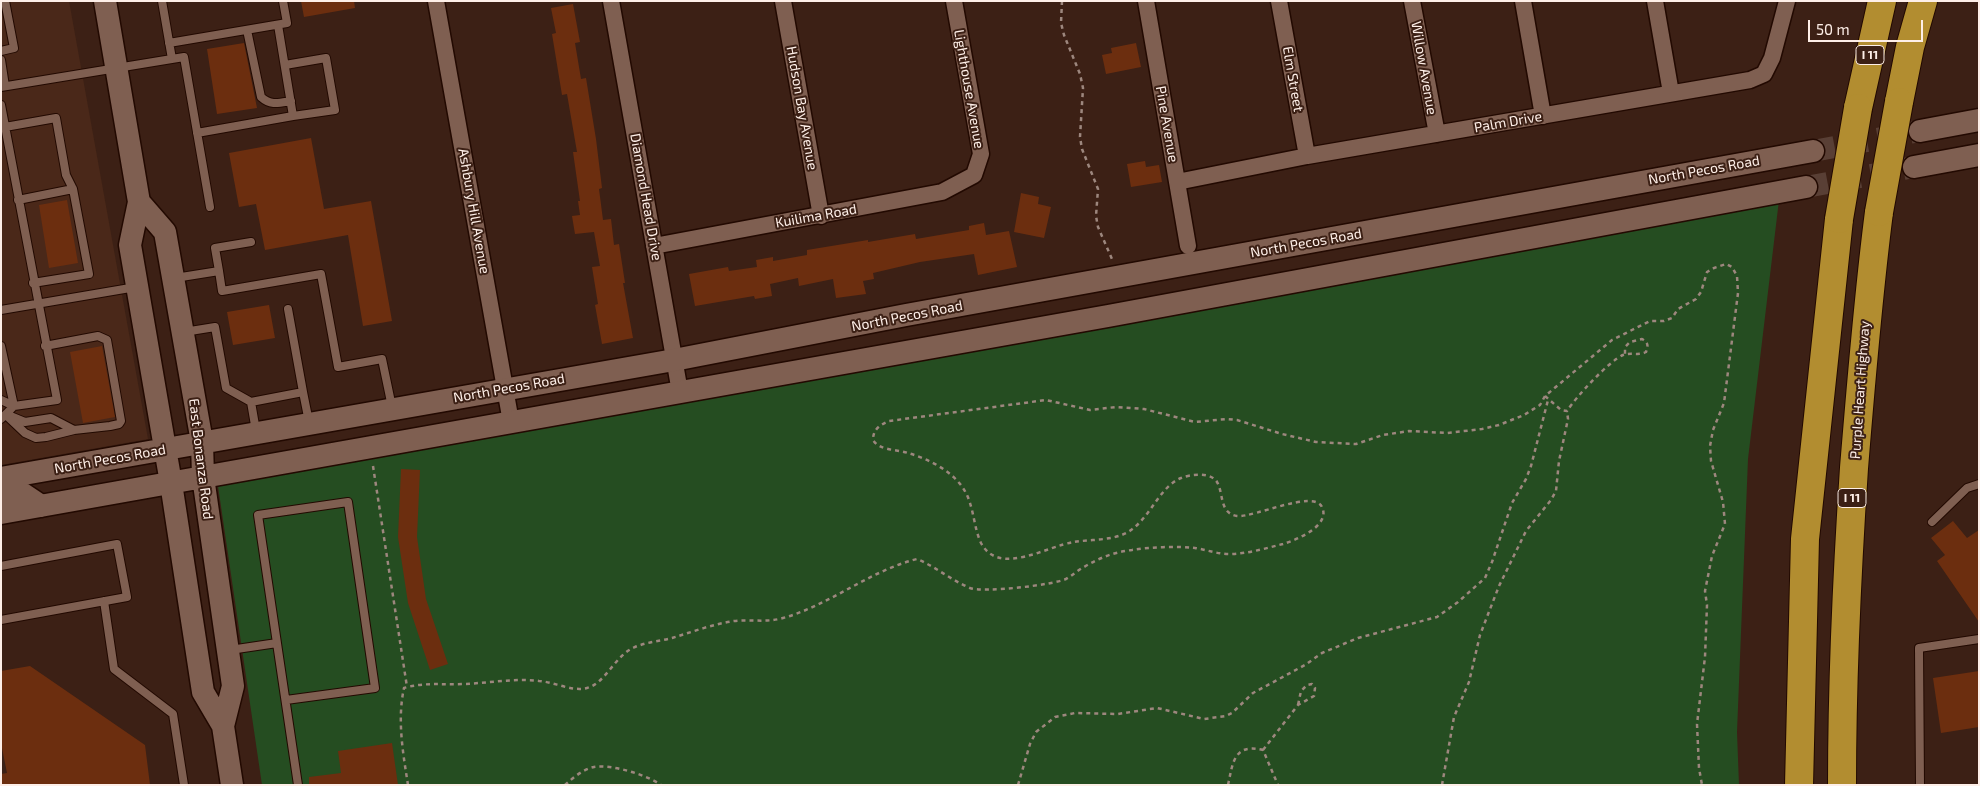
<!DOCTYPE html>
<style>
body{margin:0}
#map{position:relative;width:1980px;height:786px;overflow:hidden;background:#3c2015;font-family:"Exo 2",sans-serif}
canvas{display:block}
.frame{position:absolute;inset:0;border:2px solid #feefe8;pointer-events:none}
.scale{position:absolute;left:1808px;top:20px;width:115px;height:22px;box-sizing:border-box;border:2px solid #feefe8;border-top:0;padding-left:6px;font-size:15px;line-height:18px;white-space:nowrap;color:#feefe8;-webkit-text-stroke:4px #3c2015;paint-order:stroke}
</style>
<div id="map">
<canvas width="1980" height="786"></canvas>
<div class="frame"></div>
<div class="scale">50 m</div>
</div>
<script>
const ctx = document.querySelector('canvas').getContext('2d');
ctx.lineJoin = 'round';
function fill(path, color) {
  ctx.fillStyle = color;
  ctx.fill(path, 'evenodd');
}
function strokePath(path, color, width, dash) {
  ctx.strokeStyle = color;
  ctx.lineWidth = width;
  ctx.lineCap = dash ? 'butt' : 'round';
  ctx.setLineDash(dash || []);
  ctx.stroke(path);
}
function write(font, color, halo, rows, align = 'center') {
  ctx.font = font + ' "Exo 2",sans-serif';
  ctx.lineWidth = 4;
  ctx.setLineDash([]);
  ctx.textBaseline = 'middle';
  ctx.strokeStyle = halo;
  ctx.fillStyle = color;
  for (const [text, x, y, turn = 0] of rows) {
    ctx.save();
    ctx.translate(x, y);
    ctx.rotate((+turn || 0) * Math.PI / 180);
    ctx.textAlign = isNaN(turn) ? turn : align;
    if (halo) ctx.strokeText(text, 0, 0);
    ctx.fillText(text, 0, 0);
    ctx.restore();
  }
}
const built = new Path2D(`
 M1,1H69L148,439L1,465Z`);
const green = new Path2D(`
 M1779,200L1748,459L1737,732L1739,785H262L218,486L1593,236Z`);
const building = new Path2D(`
 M301,1H354L355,8L304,17Z
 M573,4L580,42L575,43L581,79L586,78L596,139L602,188L599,189L603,220L611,219L614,245L619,244L625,283H623L633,338L602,344L595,305L598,304L592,267L600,266L594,232L575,234L572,216L580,215L578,201H580L573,152H577L567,94L562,95L552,34L556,33L551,8Z
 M244,43L257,108L217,114L207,49Z
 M1136,43L1141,67L1106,74L1102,55L1112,53L1111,48Z
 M311,138L324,209L371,201L392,321L363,326L348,235L265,250L256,204L239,207L229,153Z
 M1145,161L1146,167L1159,165L1162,182L1131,187L1127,164Z
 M1021,193L1039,197L1038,204L1051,207L1044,238L1014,232Z
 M67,200L78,263L49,268L39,205Z
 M984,223L986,235L1009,231L1017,267L978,275L974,254L920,262L873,273L874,279L863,281L866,294L836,298L833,279L799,286L798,278L770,284L772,296L755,299L754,296L695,306L689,274L728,267L729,271L757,267L756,260L773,257V261L807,255V250L868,240V242L915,234L916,239L969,230V226Z
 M269,305L275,338L233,345L227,312Z
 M102,346L115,417L83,423L70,352Z
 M401,469L420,470L417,537L426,599L448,664L430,670L408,603L398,537Z
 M1953,521L1967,538L1979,530V622L1937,561L1945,555L1931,538Z
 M30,666L145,745L150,785H1V774L7,773L1,743V671Z
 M1979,671V727L1941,733L1933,678Z
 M392,743L398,785H309V777L341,773L338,751Z`);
const secondaryTunnel = new Path2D(`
 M1813,151L1920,131
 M1806,187L1914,167`);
const path = new Path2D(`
 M1062,1L1061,23L1064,35L1080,74L1083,88L1080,137L1082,149L1098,189L1096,216L1098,227L1112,259
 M1545,396L1561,410L1567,411C1576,397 1608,362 1623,355C1631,352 1639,356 1646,352C1648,346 1649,343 1642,339L1630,342L1625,347V354
 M373,466L407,687
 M1263,750L1298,705L1314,696L1315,688L1312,684L1307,685L1301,691L1298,705
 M408,785C403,753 397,720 404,688C424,682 443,685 464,684C489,683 514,678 539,681C555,682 572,692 587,688C606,683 615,655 635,647C647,642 660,641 672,638C692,632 713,624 734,621C750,619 766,623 783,618C830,605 869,571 917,559C936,567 951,580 970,588C983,593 1053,585 1066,579C1073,575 1078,570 1084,567C1099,558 1114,552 1132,550C1151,547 1176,546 1195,548C1208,550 1220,555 1233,554C1250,553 1267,548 1283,544C1296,540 1331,526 1322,507C1314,489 1253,518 1237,516C1219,513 1224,494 1217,482C1211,472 1191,474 1181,478C1159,487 1150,519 1128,532C1112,541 1092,539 1074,542C1047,546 999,577 981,543C973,526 974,504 963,488C951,470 928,459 908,453C896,449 880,451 873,440C873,429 880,425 889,421L1046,400L1090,410L1116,407L1144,409L1195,422L1227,419L1237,420L1282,434L1316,442L1356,444L1383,435L1409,431L1447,433L1482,429L1499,425L1524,415L1540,405L1545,396L1612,340L1650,321H1664L1672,318L1678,309L1696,299L1701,292L1707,272L1714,268L1726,264L1732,267L1737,276L1738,293L1724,403L1713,430L1710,446L1711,461L1723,502L1725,524L1712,556L1705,591L1707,605L1705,657L1697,724L1699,768L1702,785
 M565,785C573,778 583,769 594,767C612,764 647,775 661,785
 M1018,785L1030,744L1036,732L1055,717L1075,713L1118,714L1157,708L1204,719L1226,716L1232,713L1253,693L1305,665L1322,653L1358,638L1437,617L1458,602L1485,578L1492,562L1512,503L1526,479L1531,466L1548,400
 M1228,785C1233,762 1234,743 1263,750L1278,785
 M1442,785L1454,717L1469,682L1480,635L1499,586L1526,531L1551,500L1556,491L1559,461L1568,419L1567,411`);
const lane = new Path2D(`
 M162,1L172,59
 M247,30L261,97C271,106 279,103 291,101
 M169,43L287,23L283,1
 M1,51L14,48L5,1
 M1,60L5,86
 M285,65L326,58L335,110L293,116
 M1,87L184,57L210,207
 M1,105L57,400L14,406L1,346
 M5,127L56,118L66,175L73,189L18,200
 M197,133L293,116L278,25
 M219,271L222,291L321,274L338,367L382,359L392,407
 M175,278L219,271L215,248L251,242
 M33,283L89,274L73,189
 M288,309L303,392
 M1,310L136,287
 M184,332L215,327L226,388L251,402L256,431
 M1,400L14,406L1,419
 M251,402L303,392L309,422
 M6,415L25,433L36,438L46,437L74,430L110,426L119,424L121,421L107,340L98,336L45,346
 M8,415L25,422L51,418L74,430
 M1932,522L1967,488L1979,484
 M1,566L117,544L127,597L1,620
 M104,601L114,669L173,714L184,785
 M230,650L277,643
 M286,700L375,688L348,502L258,515C271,605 285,695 298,785
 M1920,785L1919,648L1979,639`);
const street = new Path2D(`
 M436,1L511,422
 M611,1L680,392
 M783,1L821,216
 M1146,1L1188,246
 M1279,1L1307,156
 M1412,1L1437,134
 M1523,1L1543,116
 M1655,1L1671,93
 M1177,182L1307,156L1750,80L1764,74L1772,58L1787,1
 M654,246L942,192L974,175L981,154L954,1`);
const secondary = new Path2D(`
 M105,1L139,202L130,245L171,483L203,692L223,726L232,785
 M1920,131L1979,120
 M1914,167L1979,155
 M139,202L165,232L202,442L203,477L233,686L223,726
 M1,478L674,360L906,315L1813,151
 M1,496L20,492L41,506
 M1,513L1108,316L1806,187`);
const highway = new Path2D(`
 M1899,102L1910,47L1923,1
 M1858,108L1882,1
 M1799,785L1805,539L1839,219
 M1842,785C1842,679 1847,573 1854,468C1861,382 1868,297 1879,212`);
const highwayBridge = new Path2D(`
 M1879,212L1899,102
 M1839,219L1858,108`);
const shields = [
 [1870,55,28],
 [1852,498,28]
];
const shieldNames = [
 ["I 11",1870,55],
 ["I 11",1852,498]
];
const streetNames = [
 ["Willow Avenue",1424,68,80],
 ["Elm Street",1293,79,80],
 ["Lighthouse Avenue",969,89,80],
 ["Hudson Bay Avenue",802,108,80],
 ["Palm Drive",1508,122,-10],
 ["Pine Avenue",1167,124,80],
 ["North Pecos Road",1704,170,-10],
 ["Diamond Head Drive",646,197,80],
 ["Ashbury Hill Avenue",474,211,80],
 ["Kuilima Road",816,216,-10],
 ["North Pecos Road",1306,243,-10],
 ["North Pecos Road",907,316,-11],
 ["North Pecos Road",509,388,-10],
 ["Purple Heart Highway",1860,390,-86],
 ["North Pecos Road",110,459,-10],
 ["East Bonanza Road",201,459,83]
];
fill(built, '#4a2819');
fill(green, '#254d21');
fill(building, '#6c2e0f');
strokePath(secondaryTunnel, '#593f35', 22, [22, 11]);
strokePath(lane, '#220901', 10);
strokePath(street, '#220901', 19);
strokePath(secondary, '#220901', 25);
strokePath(highway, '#220901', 30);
strokePath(path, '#9d877e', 2.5, [4, 4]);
strokePath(lane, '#7f5f51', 8);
strokePath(street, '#7f5f51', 16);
strokePath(secondary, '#7f5f51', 22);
strokePath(highway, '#b28d30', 28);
strokePath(highwayBridge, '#220901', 30, []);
strokePath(highwayBridge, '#b28d30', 28);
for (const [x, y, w] of shields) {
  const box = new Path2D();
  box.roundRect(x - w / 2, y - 9.5, w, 19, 4);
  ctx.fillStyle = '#3c2015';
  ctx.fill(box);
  strokePath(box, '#feefe8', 1);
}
write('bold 12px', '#feefe8', null, shieldNames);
write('14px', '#feefe8', '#3c2015', streetNames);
</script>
